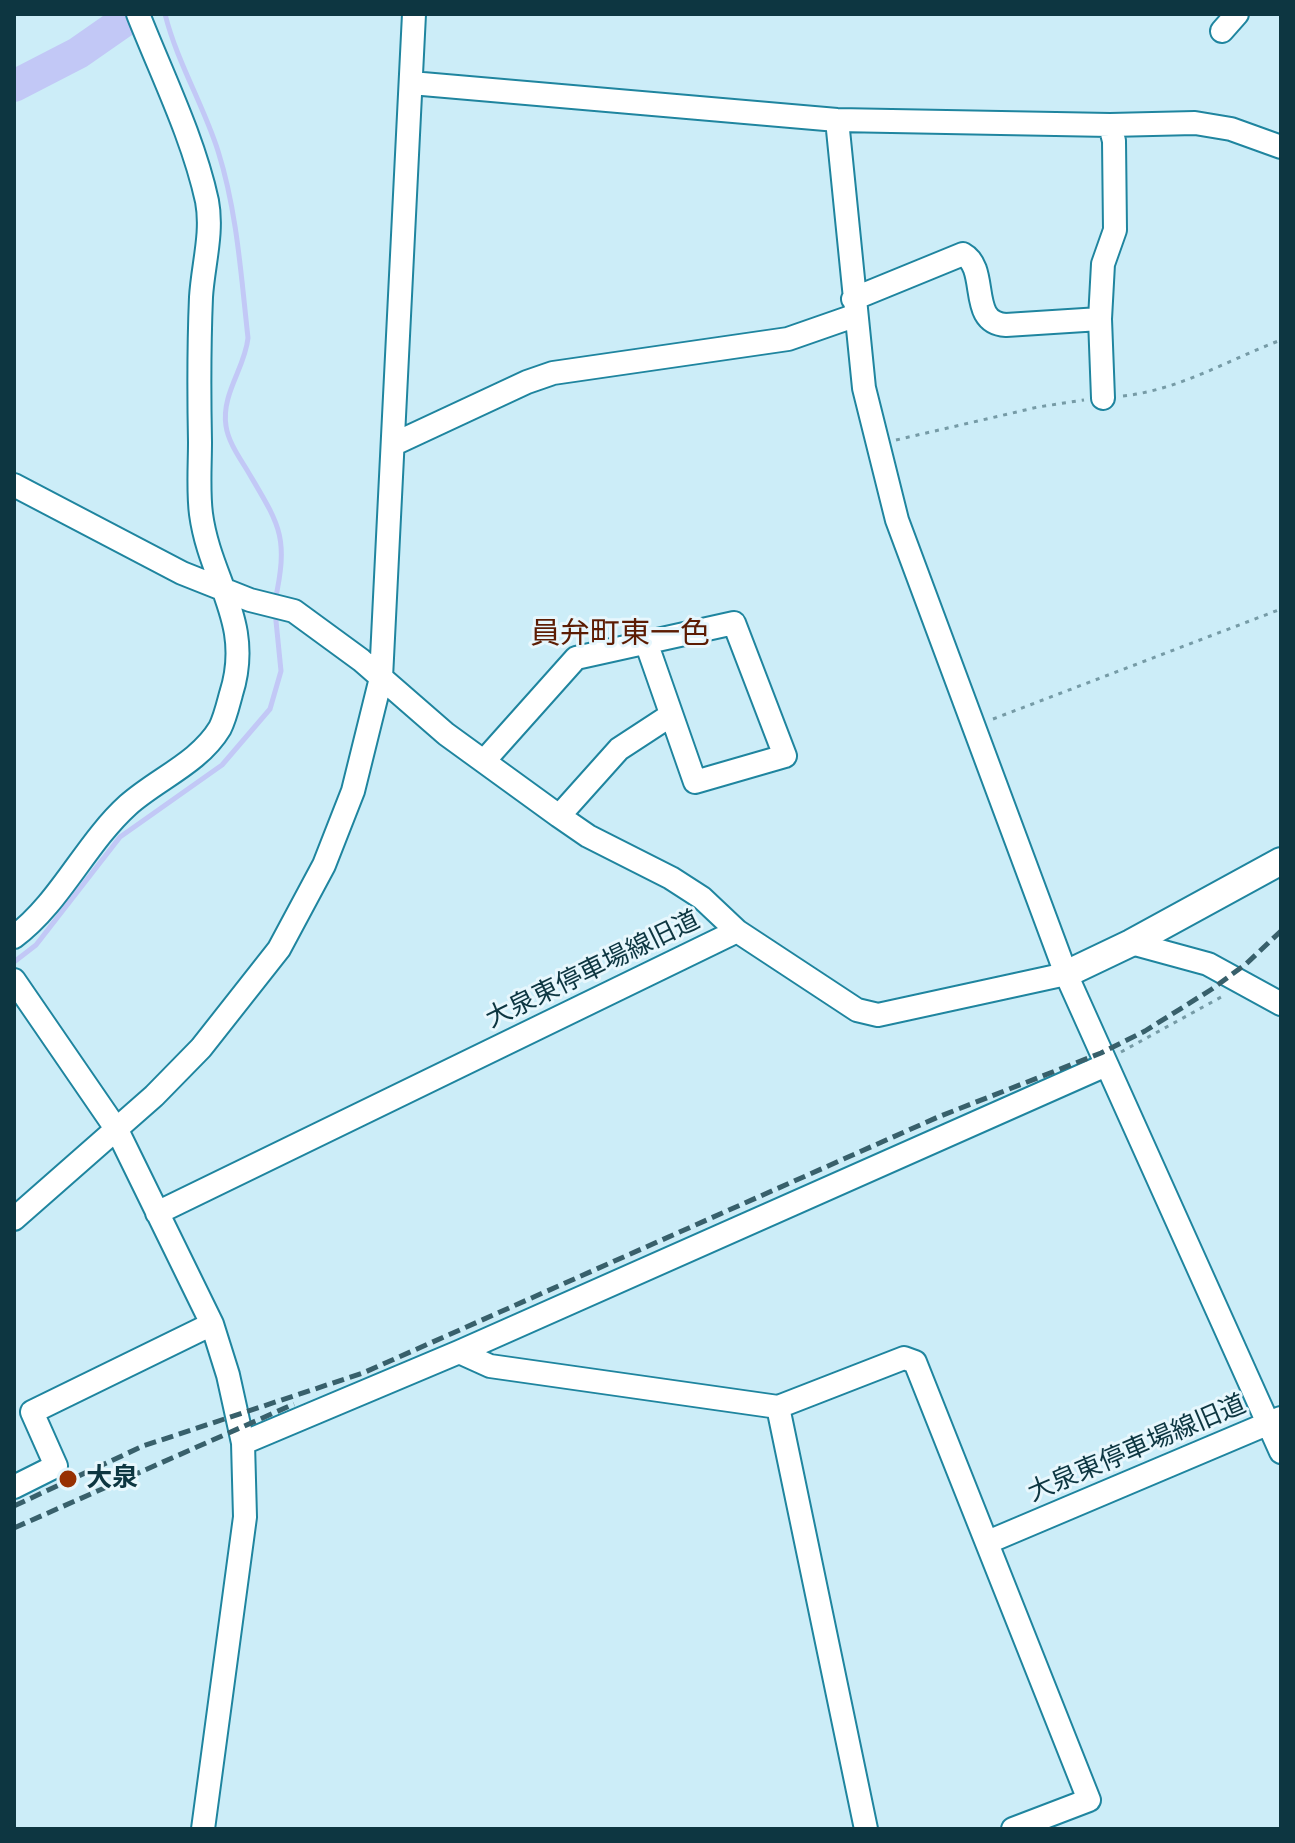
<!DOCTYPE html>
<meta charset="utf-8">
<style>
body{margin:0}
#map{position:relative;width:1295px;height:1843px;overflow:hidden;background:#ccedf8;font-family:"Fira Sans",sans-serif}
canvas{display:block}
.frame{position:absolute;inset:0;border:16px solid #0d3641;pointer-events:none}
</style>
<div id="map">
<canvas width="1295" height="1843"></canvas>
<div class="frame"></div>
</div>
<script>
const ctx = document.querySelector('canvas').getContext('2d');
ctx.lineJoin = 'round';
function strokePath(path, color, width, dash) {
  ctx.strokeStyle = color;
  ctx.lineWidth = width;
  ctx.lineCap = dash ? 'butt' : 'round';
  ctx.setLineDash(dash || []);
  ctx.stroke(path);
}
function write(font, color, halo, rows, align = 'center') {
  ctx.font = font + ' "Fira Sans","Noto Sans JP",sans-serif';
  ctx.lineWidth = 6;
  ctx.setLineDash([]);
  ctx.textBaseline = 'middle';
  ctx.strokeStyle = halo;
  ctx.fillStyle = color;
  for (const [text, x, y, turn = 0] of rows) {
    ctx.save();
    ctx.translate(x, y);
    ctx.rotate((+turn || 0) * Math.PI / 180);
    ctx.textAlign = isNaN(turn) ? turn : align;
    if (halo) ctx.strokeText(text, 0, 0);
    ctx.fillText(text, 0, 0);
    ctx.restore();
  }
}
const stream = new Path2D(`
 M165,14C177,62 203,104 218,151C237,211 241,275 248,338C245,368 221,394 226,426C228,441 239,457 247,470C280,526 289,536 275,601
 M14,962L36,945L120,837L222,765L270,709L281,671L275,611`);
const river = new Path2D(`
 M14,86L78,53L134,14`);
const path = new Path2D(`
 M1123,396C1179,390 1228,360 1281,340
 M896,440L1038,407L1084,400
 M993,719L1281,609
 M1121,1052L1223,996`);
const minor = new Path2D(`
 M1222,31L1237,14
 M411,83L837,120L1110,125L1195,123L1231,129L1281,147
 M837,120L864,388L897,520L1066,974L1281,1452
 M853,299L963,254C990,269 967,323 1006,325L1100,319L1103,264L1115,230L1114,141L1110,125
 M1100,319L1103,398
 M394,444L527,382L553,373L788,339L854,316
 M14,485L182,573L250,600L294,611L361,660L446,734L559,816L588,836L671,878L702,898L737,931L857,1010L878,1015L1066,974
 M484,761L576,658L734,623L785,756L695,782L646,642
 M559,816L619,749L671,715
 M14,937C60,903 85,844 128,805C157,779 199,763 220,728C225,718 228,705 231,694C254,622 210,581 201,514C198,491 200,465 200,442C199,393 199,345 201,297C203,265 213,233 207,201C193,137 162,75 138,14
 M1131,943L1208,964L1281,1004
 M14,980L117,1130L212,1324L228,1375L243,1443L245,1517L203,1829
 M157,1213L737,931
 M14,1219L154,1096L201,1048L279,949L324,865L353,791L381,678L414,14
 M459,1352L490,1366L778,1407L904,1358L915,1362L1089,1800L1013,1829
 M778,1407L866,1829
 M243,1443L459,1352L1106,1065
 M14,1487L56,1466L32,1412L212,1324
 M988,1542L1281,1418`);
const major = new Path2D(`
 M1066,974L1131,943L1281,861`);
const rail = new Path2D(`
 M14,1506L143,1446L363,1373L938,1117L1101,1053L1145,1031L1212,989L1246,964L1281,931
 M14,1528L294,1404`);
const markers = [
 [68,1479,10,"#973103"]
];
const streetNames = [
 ["大泉東停車場線旧道",593,970,-26],
 ["大泉東停車場線旧道",1137,1449,-23]
];
const poiNames = [
 ["大泉",86,1479]
];
const quarterNames = [
 ["員弁町東一色",620,635]
];
strokePath(stream, '#c2c8f6', 5);
strokePath(river, '#c2c8f6', 32);
strokePath(minor, '#1f859f', 26);
strokePath(major, '#1f859f', 30);
strokePath(path, '#769ba6', 3, [4, 6]);
strokePath(minor, '#fff', 22);
strokePath(major, '#fff', 26);
strokePath(rail, '#38606b', 5, [12, 6]);
for (const [x, y, r, color] of markers) {
  const dot = new Path2D();
  dot.arc(x, y, r, 0, 2 * Math.PI);
  ctx.fillStyle = color;
  ctx.fill(dot);
  strokePath(dot, '#e7f7fd', 3);
}
write('26px', '#0d3641', '#e7f7fd', streetNames);
write('bold 26px', '#0d3641', '#e7f7fd', poiNames, 'left');
write('30px', '#5c1c03', '#e7f7fd', quarterNames);
</script>
